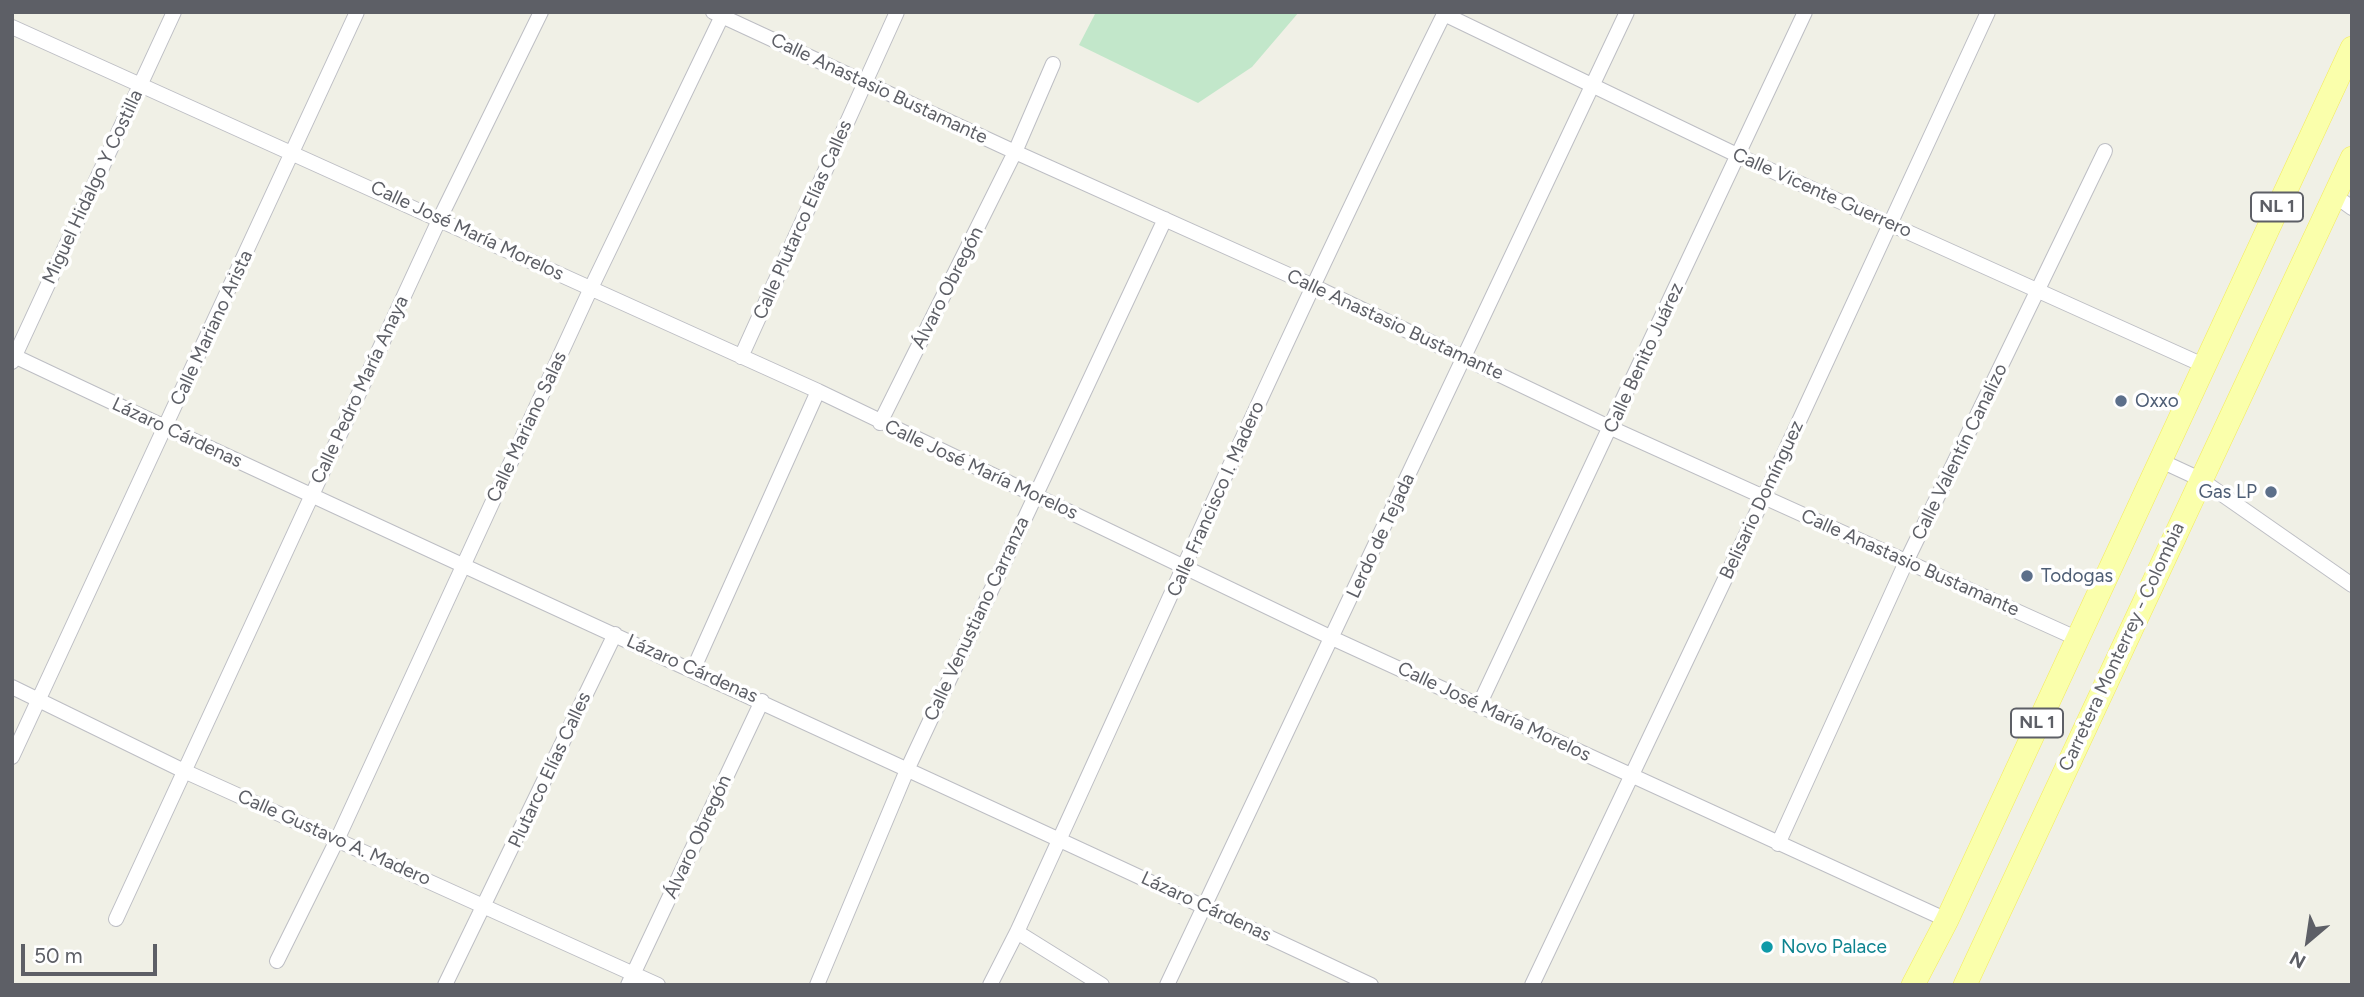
<!DOCTYPE html>
<meta charset="utf-8">
<style>
body{margin:0}
#map{position:relative;width:2364px;height:997px;overflow:hidden;background:#f0f0e6;font-family:Figtree,sans-serif}
canvas{display:block}
.frame{position:absolute;inset:0;border:14px solid #5d5f66;pointer-events:none}
.north{position:absolute;left:2273px;top:906px;width:70px;height:70px;-webkit-text-stroke:5px #fff;paint-order:stroke;rotate:209deg;font-size:19px;font-weight:700;line-height:28px;text-align:center;color:#5d5f66}
.north::after{content:'';display:block;margin:auto;width:24px;height:32px;background:#5d5f66;clip-path:polygon(50% 0,100% 100%,50% 72%,0 100%)}
.scale{position:absolute;left:21px;top:944px;width:136px;height:32px;box-sizing:border-box;border:4px solid #5d5f66;border-top:0;padding-left:9px;font-size:21px;line-height:24px;white-space:nowrap;color:#5d5f66;-webkit-text-stroke:5px #fff;paint-order:stroke}
</style>
<div id="map">
<canvas width="2364" height="997"></canvas>
<div class="frame"></div>
<div class="north">N</div>
<div class="scale">50 m</div>
</div>
<script>
const ctx = document.querySelector('canvas').getContext('2d');
ctx.lineJoin = 'round';
function fill(path, color) {
  ctx.fillStyle = color;
  ctx.fill(path, 'evenodd');
}
function strokePath(path, color, width, dash) {
  ctx.strokeStyle = color;
  ctx.lineWidth = width;
  ctx.lineCap = dash ? 'butt' : 'round';
  ctx.setLineDash(dash || []);
  ctx.stroke(path);
}
function write(font, color, halo, rows, align = 'center') {
  ctx.font = font + ' Figtree,sans-serif';
  ctx.lineWidth = 7;
  ctx.setLineDash([]);
  ctx.textBaseline = 'middle';
  ctx.strokeStyle = halo;
  ctx.fillStyle = color;
  for (const [text, x, y, turn = 0] of rows) {
    ctx.save();
    ctx.translate(x, y);
    ctx.rotate((+turn || 0) * Math.PI / 180);
    ctx.textAlign = isNaN(turn) ? turn : align;
    if (halo) ctx.strokeText(text, 0, 0);
    ctx.fillText(text, 0, 0);
    ctx.restore();
  }
}
const green = new Path2D(`
 M1096,12H1299L1252,67L1198,103L1079,45Z`);
const street = new Path2D(`
 M713,12L1015,152L1311,285L1611,428L2076,638
 M1444,14L1739,156L2203,365
 M12,27L818,391L1332,638L1947,920
 M2334,195L2352,208
 M12,355C463,569 919,772 1371,985
 M741,357L897,12
 M12,362L174,12
 M880,423L1015,152L1053,64
 M2159,460L2200,479L2352,585
 M693,670L818,391
 M12,687L184,771L658,985
 M1480,703L1805,12
 M12,757L357,12
 M1778,844L1906,562L2105,151
 M116,919L440,218L541,12
 M1017,932L1102,985
 M277,961L337,840L591,288L722,16
 M445,985L615,634
 M628,985L762,701
 M817,985L907,770L1165,219
 M990,985L1017,932C1158,625 1295,315 1445,12
 M1167,985L1627,12
 M1532,985L1764,497L1988,12`);
const primary = new Path2D(`
 M1913,985L1947,920L2352,48
 M1965,985L2352,158`);
const markers = [
 [2121,401,7,"#5c6f8a"],
 [2271,492,7,"#5c6f8a"],
 [2027,576,7,"#5c6f8a"],
 [1767,947,7,"#0f9aa8"]
];
const shields = [
 [2277,207,52],
 [2037,723,52]
];
const shieldNames = [
 ["NL 1",2277,207],
 ["NL 1",2037,723]
];
const streetNames = [
 ["Calle Anastasio Bustamante",879,89,25],
 ["Miguel Hidalgo Y Costilla",93,187,-65],
 ["Calle Vicente Guerrero",1822,193,24],
 ["Calle Plutarco Elías Calles",803,220,-66],
 ["Calle José María Morelos",467,231,25],
 ["Álvaro Obregón",948,288,-63],
 ["Calle Anastasio Bustamante",1395,325,25],
 ["Calle Mariano Arista",212,328,-65],
 ["Calle Benito Juárez",1644,358,-65],
 ["Calle Pedro María Anaya",360,390,-65],
 ["Calle Mariano Salas",527,427,-65],
 ["Lázaro Cárdenas",177,433,25],
 ["Calle Valentín Canalizo",1960,452,-64],
 ["Calle José María Morelos",981,470,25],
 ["Calle Francisco I. Madero",1216,499,-66],
 ["Belisario Domínguez",1762,500,-65],
 ["Lerdo de Tejada",1381,536,-65],
 ["Calle Anastasio Bustamante",1910,563,24],
 ["Calle Venustiano Carranza",977,619,-65],
 ["Carretera Monterrey - Colombia",2122,647,-65],
 ["Lázaro Cárdenas",692,669,24],
 ["Calle José María Morelos",1494,712,25],
 ["Plutarco Elías Calles",550,770,-65],
 ["Álvaro Obregón",698,837,-65],
 ["Calle Gustavo A. Madero",334,838,24],
 ["Lázaro Cárdenas",1206,907,25]
];
const serviceNames = [
 ["Oxxo",2135,401],
 ["Gas LP",2257,492,"right"],
 ["Todogas",2041,576]
];
const cultureNames = [
 ["Novo Palace",1781,947]
];
fill(green, '#c2e7ca');
strokePath(street, '#bdbec4', 16);
strokePath(primary, '#f4eb5a', 24);
strokePath(street, '#fff', 14);
strokePath(primary, '#faffab', 23);
for (const [x, y, r, color] of markers) {
  const dot = new Path2D();
  dot.arc(x, y, r, 0, 2 * Math.PI);
  ctx.fillStyle = color;
  ctx.fill(dot);
  strokePath(dot, '#fff', 2.5);
}
for (const [x, y, w] of shields) {
  const box = new Path2D();
  box.roundRect(x - w / 2, y - 14.5, w, 29, 5);
  ctx.fillStyle = '#fff';
  ctx.fill(box);
  strokePath(box, '#5d5f66', 2);
}
write('bold 18px', '#5d5f66', null, shieldNames);
write('19px', '#5d5f66', '#fff', streetNames);
write('19px', '#4e5e75', '#fff', serviceNames, 'left');
write('19px', '#0d838f', '#fff', cultureNames, 'left');
</script>
